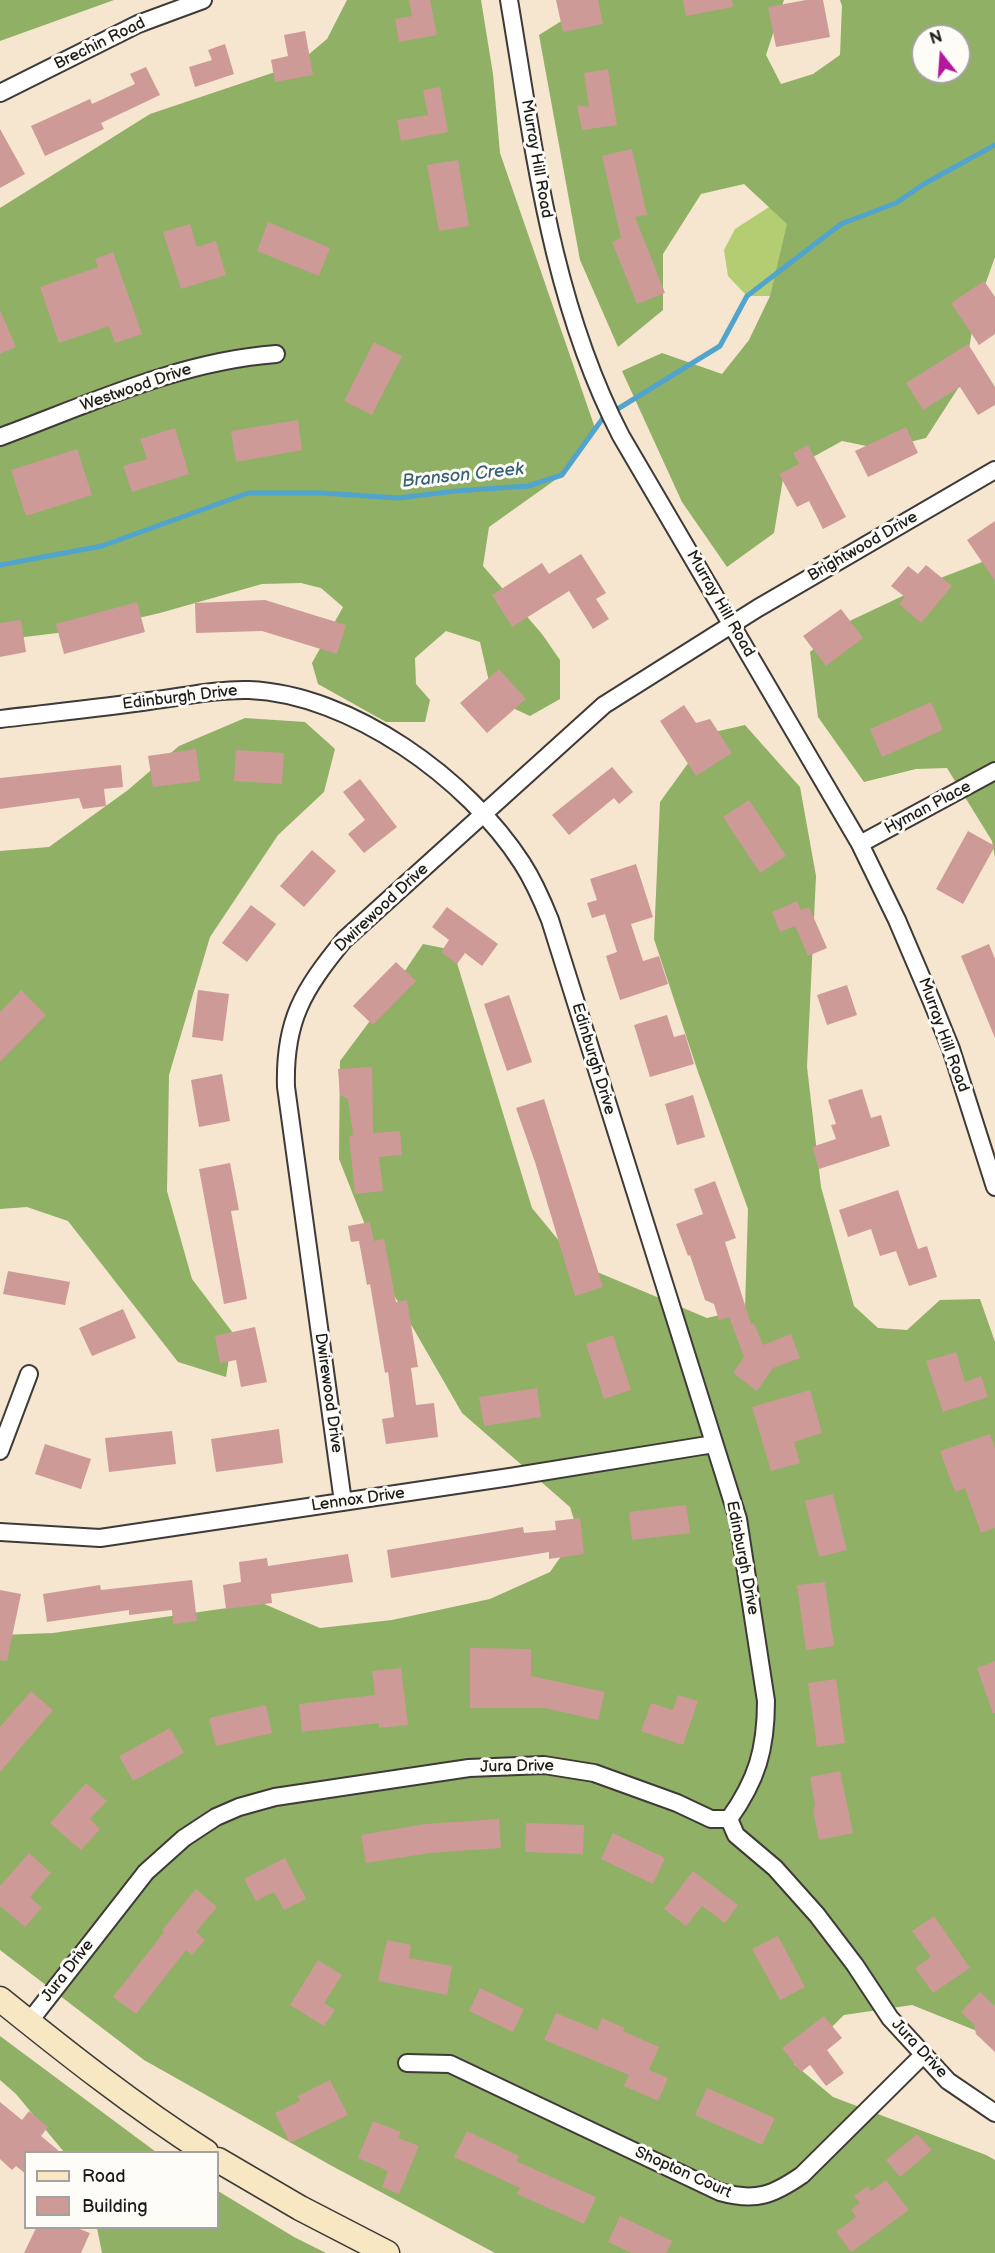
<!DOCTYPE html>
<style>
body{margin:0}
#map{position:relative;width:995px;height:2253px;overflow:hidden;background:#f6e5cf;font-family:"Balsamiq Sans",sans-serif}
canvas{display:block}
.legend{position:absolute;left:24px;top:2151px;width:195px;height:78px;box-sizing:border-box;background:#fdfcf7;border:2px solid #a3a29f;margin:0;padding:8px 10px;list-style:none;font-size:18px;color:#1c1c1c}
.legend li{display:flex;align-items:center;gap:12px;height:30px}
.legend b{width:30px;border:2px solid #a3a29f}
.north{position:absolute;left:911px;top:24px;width:60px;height:60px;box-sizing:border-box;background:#fdfcf7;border:2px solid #a3a29f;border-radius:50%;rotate:343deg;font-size:16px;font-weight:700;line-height:24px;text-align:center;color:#1c1c1c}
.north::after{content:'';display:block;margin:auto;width:21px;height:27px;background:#b5179e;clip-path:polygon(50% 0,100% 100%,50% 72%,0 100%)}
</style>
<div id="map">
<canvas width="995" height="2253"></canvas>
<ul class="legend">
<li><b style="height:8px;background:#f8e7c3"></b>Road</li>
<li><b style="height:16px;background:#cd9a98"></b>Building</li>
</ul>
<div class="north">N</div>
</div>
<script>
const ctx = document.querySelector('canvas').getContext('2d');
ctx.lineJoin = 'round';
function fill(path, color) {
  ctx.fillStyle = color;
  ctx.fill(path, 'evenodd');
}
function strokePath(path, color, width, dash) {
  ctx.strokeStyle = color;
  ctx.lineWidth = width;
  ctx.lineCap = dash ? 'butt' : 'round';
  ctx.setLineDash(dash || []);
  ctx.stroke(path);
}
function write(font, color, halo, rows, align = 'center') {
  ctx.font = font + ' "Balsamiq Sans",sans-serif';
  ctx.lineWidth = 6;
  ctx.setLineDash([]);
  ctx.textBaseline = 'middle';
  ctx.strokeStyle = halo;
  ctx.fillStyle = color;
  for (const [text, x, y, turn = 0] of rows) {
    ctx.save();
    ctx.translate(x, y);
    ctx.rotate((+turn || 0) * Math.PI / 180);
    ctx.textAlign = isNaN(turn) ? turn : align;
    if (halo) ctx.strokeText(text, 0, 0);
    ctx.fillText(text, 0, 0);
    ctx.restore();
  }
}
const green = new Path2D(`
 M797,189L770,296H747L728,276L724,250L735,229Z`);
const forest = new Path2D(`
 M0,0H114L0,41Z
 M347,0H481L493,74L500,153L595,428L562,475L489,527L483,566L542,634L560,660V699L530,716L493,699L480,642L446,631L415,658L416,684L430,700L425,722H386L318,684L312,663L343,607L321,588L301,583L262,584L160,613L90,629L0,640V208L150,114L296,65L327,39Z
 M595,0H784L766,55L781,84L813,74L840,55L842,6L840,0H995V257L975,313L964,379L926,438L881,449L842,441L784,473L774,533L727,567L682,502L622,371L662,353L722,374L749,340L770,296L787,224L744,184L701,194L663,254V310L618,347L580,260L539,35ZM923,36H959V72H923Z
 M995,557V858L992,841L947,768L916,769L864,782L818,717L810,652L841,625L943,577Z
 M245,718L305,722L335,749L324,792L278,835L210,937L169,1075L167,1191L192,1279L233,1333L226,1377L178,1362L68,1221L27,1207L0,1209V851L49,847L128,790L179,746Z
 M745,725L800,787L816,876L807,1067L821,1187L854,1306L878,1328L907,1330L940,1300L980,1299L995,1342V2029L977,2031L912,2005L844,2015L794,2064L833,2097L986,2155L995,2160V2253H495L332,2166L144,2060L0,1950V1635L53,1633L262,1603L320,1628L392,1620L490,1599L550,1572L578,1532L570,1507L462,1413L390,1288L339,1159L340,1061L384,1002L423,944L453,950L532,1208L578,1264L707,1318L745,1309L748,1209L698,1072L654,939L660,802L710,733Z
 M0,2036L156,2152H64L16,2094L0,2080Z
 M218,2191L294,2237L326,2253H102L97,2228H218Z`);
const stream = new Path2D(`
 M0,565L102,546L248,493H322L398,498L456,491L528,486L562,475L603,418L720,346L747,296L841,224L896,203L924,184L995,145`);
const building = new Path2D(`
 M409,0H430L437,35L399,42L395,19L412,16Z
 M556,0H598L603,24L563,32Z
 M683,0H732L733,7L686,16Z
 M806,0H823L830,37L776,47L768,7Z
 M305,31L313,75L275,82L271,60L288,56L284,35Z
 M225,44L234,74L195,87L189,67L212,60L208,50Z
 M146,67L160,95L101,123L104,129L45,156L31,126L90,99L92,104L135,84L130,74Z
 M608,69L617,125L582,130L577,105L589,107L584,73Z
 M440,87L448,132L401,141L397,120L428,115L423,90Z
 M0,129L25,174L0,188Z
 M632,149L647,215L635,217L665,293L637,304L612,242L621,238L602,156Z
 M458,160L469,226L439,231L427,165Z
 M268,222L330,248L319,276L257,251Z
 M190,224L197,247L216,241L226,275L181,289L163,232Z
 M113,252L142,334L115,343L109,326L59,343L40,287L98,267L95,259Z
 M984,281L995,297V334L979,345L951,303Z
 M0,310L16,347L0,354Z
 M374,342L402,356L372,415L344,401Z
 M968,344L995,387V405L978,415L960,387L923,410L906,383Z
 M298,420L302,450L236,462L231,431Z
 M906,427L918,453L868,477L855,451Z
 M175,428L189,474L132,492L123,466L147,459L140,439Z
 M808,445L846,517L823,529L809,501L797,507L779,474L799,464L793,453Z
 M77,449L92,495L26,516L11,470Z
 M995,521V581L967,540Z
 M581,554L606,593L596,599L609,619L593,629L569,591L512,627L492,595L542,563L549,574Z
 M926,565L952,586L921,623L899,604L905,597L891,586L908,566L918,574Z
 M265,600L346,625L337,654L262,631L196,633L195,603Z
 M137,602L145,632L64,654L56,624Z
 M841,609L863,638L826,666L803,636Z
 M21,620L26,652L0,657V623Z
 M499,669L526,699L487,733L460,703Z
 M931,702L943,730L882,757L870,729Z
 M684,705L696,723L710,719L732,753L696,776L660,721Z
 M196,749L200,781L153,787L148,756Z
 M236,750L284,753L282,784L234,781Z
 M121,765L123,787L104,789L106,806L83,809L79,798L0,809V778Z
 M612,767L633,792L619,804L614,798L569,835L552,815Z
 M360,779L397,827L364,853L348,834L365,820L343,792Z
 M749,800L786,856L760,873L723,817Z
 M968,831L995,846L963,904L936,889Z
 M312,850L336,871L304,907L280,886Z
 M636,864L653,917L631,924L643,961L659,956L668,984L620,1000L606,956L617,952L605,914L592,918L587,903L597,900L590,879Z
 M797,901L801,910L809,907L827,948L808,956L795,926L780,932L772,912Z
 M251,905L276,924L247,962L222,943Z
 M447,907L498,944L482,966L465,953L457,964L441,952L449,940L432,927Z
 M989,944L995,959V1038L961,956Z
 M396,962L416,981L373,1025L353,1006Z
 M847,985L857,1015L827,1025L817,995Z
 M21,990L46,1015L0,1062V1012Z
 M198,990L229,994L223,1041L192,1037Z
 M509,995L532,1062L507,1071L484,1004Z
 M667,1015L674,1037L685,1034L694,1064L650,1077L634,1025Z
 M372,1067L373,1133L400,1131L402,1155L379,1157L383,1191L355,1194L349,1136L353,1135L348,1099L340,1095L338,1069Z
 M222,1074L230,1121L199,1127L191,1080Z
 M862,1089L871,1118L881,1115L890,1146L819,1169L812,1147L836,1139L831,1125L836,1124L828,1100Z
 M693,1095L705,1137L677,1145L665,1104Z
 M544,1099L603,1287L575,1296L535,1162L516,1108Z
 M230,1163L239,1210L231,1211L247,1299L224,1304L199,1169Z
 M715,1181L736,1238L725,1242L751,1324L754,1323L763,1345L791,1334L800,1358L773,1368L757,1391L733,1373L744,1357L729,1317L719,1320L714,1304L705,1300L690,1255L688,1256L676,1224L703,1214L694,1189Z
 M898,1190L918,1249L927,1246L937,1277L909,1286L896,1251L880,1256L871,1229L848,1237L839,1210Z
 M370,1222L374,1241L384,1239L396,1302L407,1300L418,1367L411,1368L416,1405L434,1403L438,1437L386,1444L382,1419L394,1417L388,1372L385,1373L370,1284L367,1285L359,1241L351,1242L348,1226Z
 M8,1271L70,1282L65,1305L3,1294Z
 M123,1309L136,1338L92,1356L79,1328Z
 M255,1327L267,1382L241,1387L236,1360L220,1363L215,1336Z
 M613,1335L631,1390L604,1399L586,1344Z
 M956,1352L965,1382L981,1376L988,1397L943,1412L926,1361Z
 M537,1388L541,1417L484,1426L479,1397Z
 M810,1390L822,1433L794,1442L800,1463L771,1471L752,1407Z
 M279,1429L283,1463L216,1472L211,1439Z
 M172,1431L176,1464L109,1472L105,1438Z
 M990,1434L995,1448V1528L981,1533L965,1488L955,1492L940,1451Z
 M45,1444L91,1459L81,1489L35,1474Z
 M833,1494L847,1550L819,1557L805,1501Z
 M686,1505L690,1533L632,1540L629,1512Z
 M580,1518L584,1554L549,1559V1552L391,1578L387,1550L523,1527L524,1533L556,1530L555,1521Z
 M348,1554L353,1582L271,1594L272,1603L226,1609L223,1585L241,1582L239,1562L267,1558L268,1566Z
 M192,1580L197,1621L173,1624L172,1610L129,1615V1610L47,1622L43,1594L100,1585L101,1590Z
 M825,1582L834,1646L806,1650L797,1585Z
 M0,1590L21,1594L7,1661L0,1660Z
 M470,1648L531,1649V1676L605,1692L598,1720L545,1708H470Z
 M995,1661V1713H993L977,1668Z
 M401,1668L408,1725L379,1728V1723L302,1732L299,1704L375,1695L372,1671Z
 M836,1679L845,1743L817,1747L808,1683Z
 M31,1691L53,1710L0,1772V1727Z
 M678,1695L698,1701L683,1745L641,1731L651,1703L673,1710Z
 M266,1705L272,1733L216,1746L209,1718Z
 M170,1728L184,1753L133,1781L119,1756Z
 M840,1771L853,1833L819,1840L813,1810L815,1805L810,1777Z
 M86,1783L107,1801L90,1819L100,1829L81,1850L50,1823Z
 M499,1819L501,1848L430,1853L366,1863L361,1835L425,1824Z
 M526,1823L584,1825L583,1854L525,1852Z
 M613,1833L665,1858L653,1884L601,1859Z
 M29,1853L51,1873L30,1897L42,1908L25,1927L0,1906V1886Z
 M285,1858L306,1899L284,1910L274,1892L256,1901L244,1879Z
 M693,1871L738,1905L725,1923L702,1906L686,1926L664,1909Z
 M196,1889L217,1907L196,1932L205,1940L192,1955L186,1950L136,2014L113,1997L164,1932L162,1930Z
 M934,1916L970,1968L933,1993L915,1968L931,1957L912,1931Z
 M778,1936L805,1987L780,2000L752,1949Z
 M387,1940L411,1945L409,1958L452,1966L447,1995L378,1981Z
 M318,1960L342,1975L324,2003L335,2010L324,2026L290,2005Z
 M480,1988L524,2009L513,2032L469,2011Z
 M980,1992L995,2006V2052L976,2034L974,2024L961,2012Z
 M556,2013L597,2030L602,2018L625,2028L623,2031L659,2047L649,2070L668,2078L658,2101L624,2086L629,2075L544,2040Z
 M824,2016L842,2038L827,2050L844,2073L826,2086L810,2065L801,2072L782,2048Z
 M330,2080L348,2115L290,2143L275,2113L300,2101L298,2096Z
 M707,2088L775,2118L762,2145L695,2115Z
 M0,2102L22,2120L29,2111L48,2127L41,2136L60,2152H26V2174L16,2166L12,2170L0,2159Z
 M373,2121L401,2132L398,2138L419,2146L399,2194L382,2187L388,2171L358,2158Z
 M467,2131L519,2156L516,2161L596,2197L584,2224L517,2194L520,2188L454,2157Z
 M917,2134L932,2150L900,2177L886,2160Z
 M886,2180L909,2210L851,2252L836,2232L856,2217L851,2210L860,2203L854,2196L868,2186L871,2191Z
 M620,2216L672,2241L666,2253H631L608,2242Z
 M36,2228H77L90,2233L81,2253H24Z`);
const minor = new Path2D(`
 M509,0C534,148 551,301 621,436L860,844L897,920L932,1002L951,1049L995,1187
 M0,93L138,24L203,0
 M0,437C89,404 180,361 276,354
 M0,719C50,713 100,708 149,701C183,697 215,689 249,690C351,694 468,779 522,863C533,880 542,900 550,920L738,1519L766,1701C766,1749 757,1780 729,1819
 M860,844L995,771
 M0,1451L29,1374
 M343,1502L286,1087C284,1021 303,990 344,940L604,705L758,608L995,470
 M0,1532L100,1538L510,1477L714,1444
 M729,1819L736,1835L775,1868L817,1915L855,1965L890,2018L948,2081L995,2113
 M29,2022L146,1872L184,1838L216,1817L239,1807L275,1797L469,1768L544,1765L594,1773L677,1803L711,1819H729
 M407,2063L450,2064L720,2192C756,2202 773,2195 802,2175L923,2055`);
const secondary = new Path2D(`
 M0,1999C67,2053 134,2106 206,2152
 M218,2160L300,2208L387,2253`);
const streetNames = [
 ["Brechin Road",100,44,-26],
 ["Murray Hill Road",536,159,80],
 ["Westwood Drive",136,388,-19],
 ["Brightwood Drive",863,547,-30],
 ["Murray Hill Road",720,604,60],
 ["Edinburgh Drive",180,698,-7],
 ["Hyman Place",928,808,-28],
 ["Dwirewood Drive",382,908,-43],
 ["Murray Hill Road",943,1035,70],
 ["Edinburgh Drive",593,1059,73],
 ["Dwirewood Drive",328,1393,82],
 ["Lennox Drive",358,1500,-8],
 ["Edinburgh Drive",742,1558,79],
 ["Jura Drive",517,1767,-1],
 ["Jura Drive",68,1971,-52],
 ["Jura Drive",919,2049,47],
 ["Shopton Court",683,2173,24]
];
const waterNames = [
 ["Branson Creek",463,476,-6]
];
fill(green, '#b4cd73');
fill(forest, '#8fb065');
strokePath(stream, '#51a4cc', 5);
fill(building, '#cd9a98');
strokePath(minor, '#3d3a37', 20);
strokePath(secondary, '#3d3a37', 27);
strokePath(minor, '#fff', 16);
strokePath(secondary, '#f8e7c3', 24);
write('16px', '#1c1c1c', '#fdfcf7', streetNames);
write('italic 18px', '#366074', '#fdfcf7', waterNames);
</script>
